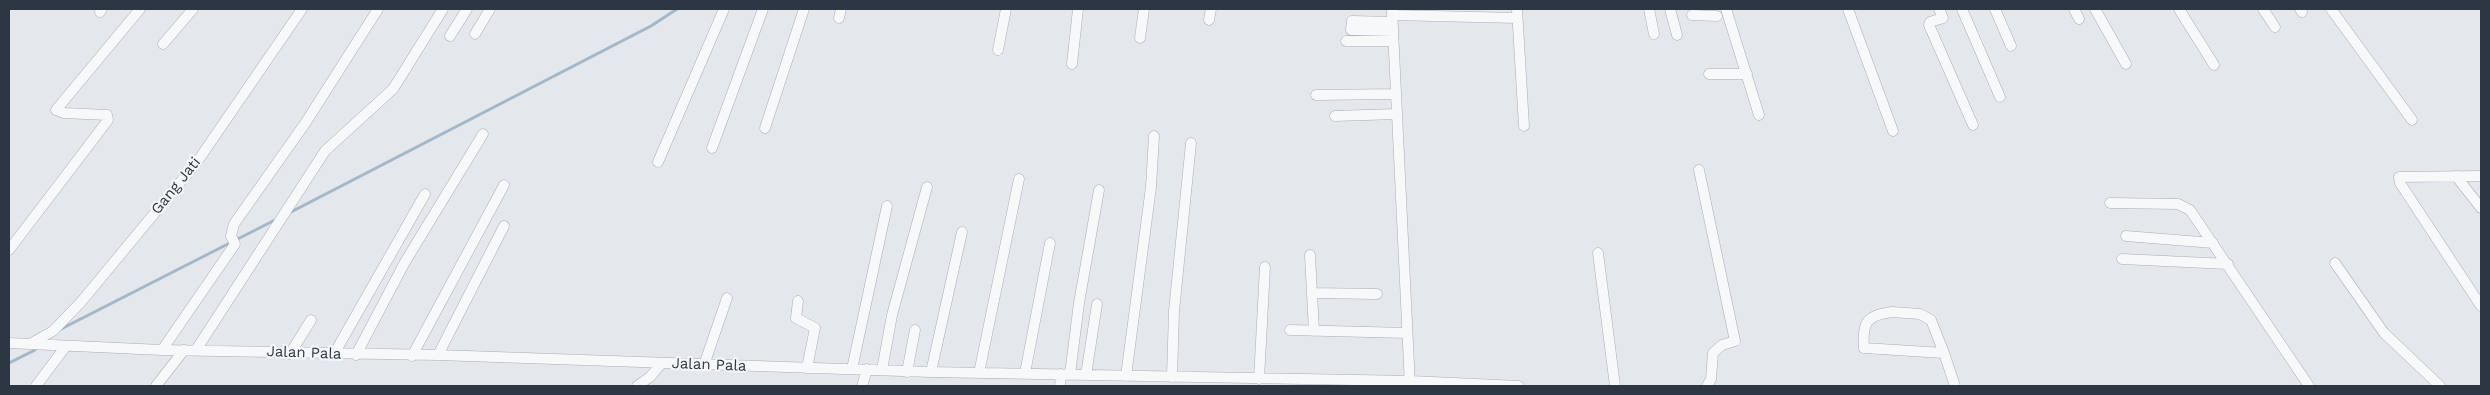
<!DOCTYPE html>
<style>
body{margin:0}
#map{position:relative;width:2490px;height:395px;overflow:hidden;background:#e4e7eb;font-family:"Work Sans",sans-serif}
canvas{display:block}
.frame{position:absolute;inset:0;border:10px solid #2d3643;pointer-events:none}
</style>
<div id="map">
<canvas width="2490" height="395"></canvas>
<div class="frame"></div>
</div>
<script>
const ctx = document.querySelector('canvas').getContext('2d');
ctx.lineJoin = 'round';
function strokePath(path, color, width, dash) {
  ctx.strokeStyle = color;
  ctx.lineWidth = width;
  ctx.lineCap = dash ? 'butt' : 'round';
  ctx.setLineDash(dash || []);
  ctx.stroke(path);
}
function write(font, color, halo, rows, align = 'center') {
  ctx.font = font + ' "Work Sans",sans-serif';
  ctx.lineWidth = 4.5;
  ctx.setLineDash([]);
  ctx.textBaseline = 'middle';
  ctx.strokeStyle = halo;
  ctx.fillStyle = color;
  for (const [text, x, y, turn = 0] of rows) {
    ctx.save();
    ctx.translate(x, y);
    ctx.rotate((+turn || 0) * Math.PI / 180);
    ctx.textAlign = isNaN(turn) ? turn : align;
    if (halo) ctx.strokeText(text, 0, 0);
    ctx.fillText(text, 0, 0);
    ctx.restore();
  }
}
const stream = new Path2D(`
 M289,213L651,26L677,9
 M61,329L277,219
 M9,363L35,350`);
const minor = new Path2D(`
 M1392,9L1410,386
 M1517,9L1524,126
 M1649,9L1654,34
 M1670,9L1677,35
 M1726,9L1759,115
 M1848,9L1893,131
 M1939,9L1943,18L1930,22L1929,25L1973,125
 M1962,9L2000,97
 M1995,9L2011,46
 M2074,9L2079,19
 M2095,9L2126,64
 M2179,9L2214,65
 M2263,9L2275,27
 M2300,9L2302,12
 M2331,9L2412,120
 M100,12L102,9
 M1392,15L1517,18
 M1692,15L1717,16
 M839,18L841,9
 M1209,20L1211,9
 M1392,22L1352,21L1351,30L1393,31
 M475,34L490,9
 M450,36L467,9
 M1140,38L1144,9
 M1346,41H1393
 M163,44L193,9
 M998,50L1006,9
 M1072,64L1078,9
 M1709,74H1747
 M1316,95L1396,94
 M1335,116L1396,114
 M765,128L804,9
 M712,148L763,9
 M658,162L724,9
 M1699,170L1735,341L1722,345L1713,353L1711,379L1707,386
 M2456,176L2481,208
 M2481,176L2399,177L2400,183L2481,306
 M2110,203L2178,204L2190,210L2309,386
 M2126,236L2213,243
 M9,250L108,120L107,115L64,113L56,110L140,9
 M1598,253L1615,386
 M1310,255L1314,331
 M2122,259L2228,264
 M2335,263L2384,333L2440,386
 M1312,293L1377,294
 M798,301L796,318L815,328L807,368
 M1892,312L1920,314L1931,320L1944,353L1864,348C1862,323 1866,315 1892,312Z
 M1290,330L1407,333
 M9,343L162,350L438,355L931,372L1410,381L1519,386
 M30,344L53,331L81,302L197,162L302,9
 M162,350L235,244L231,236L234,224L306,122L378,9
 M196,350L325,151L393,89L443,9
 M1944,353L1955,386
 M290,354L311,320
 M334,354L425,194
 M356,355L405,262L483,134
 M438,355L504,226
 M412,356L504,185
 M704,365L727,298
 M852,369L887,206
 M882,370L892,315L927,187
 M907,372L915,330
 M931,372L962,232
 M979,373L1019,179
 M1025,373L1050,243
 M1070,374L1079,303L1099,190
 M1086,375L1097,304
 M1126,376L1151,187L1154,136
 M1172,377L1174,311L1191,143
 M1259,379L1265,267
 M36,386L66,346
 M156,386L184,350
 M637,386L650,377L662,363
 M862,386L867,369
 M1060,386L1061,374`);
const streetNames = [
 ["Gang Jati",176,186,-51],
 ["Jalan Pala",304,353,2],
 ["Jalan Pala",709,365,2]
];
strokePath(stream, '#a2b7c9', 3);
strokePath(minor, '#a9aeb5', 11);
strokePath(minor, '#f7f8fa', 10);
write('15px', '#2d3643', '#f4f6f8', streetNames);
</script>
